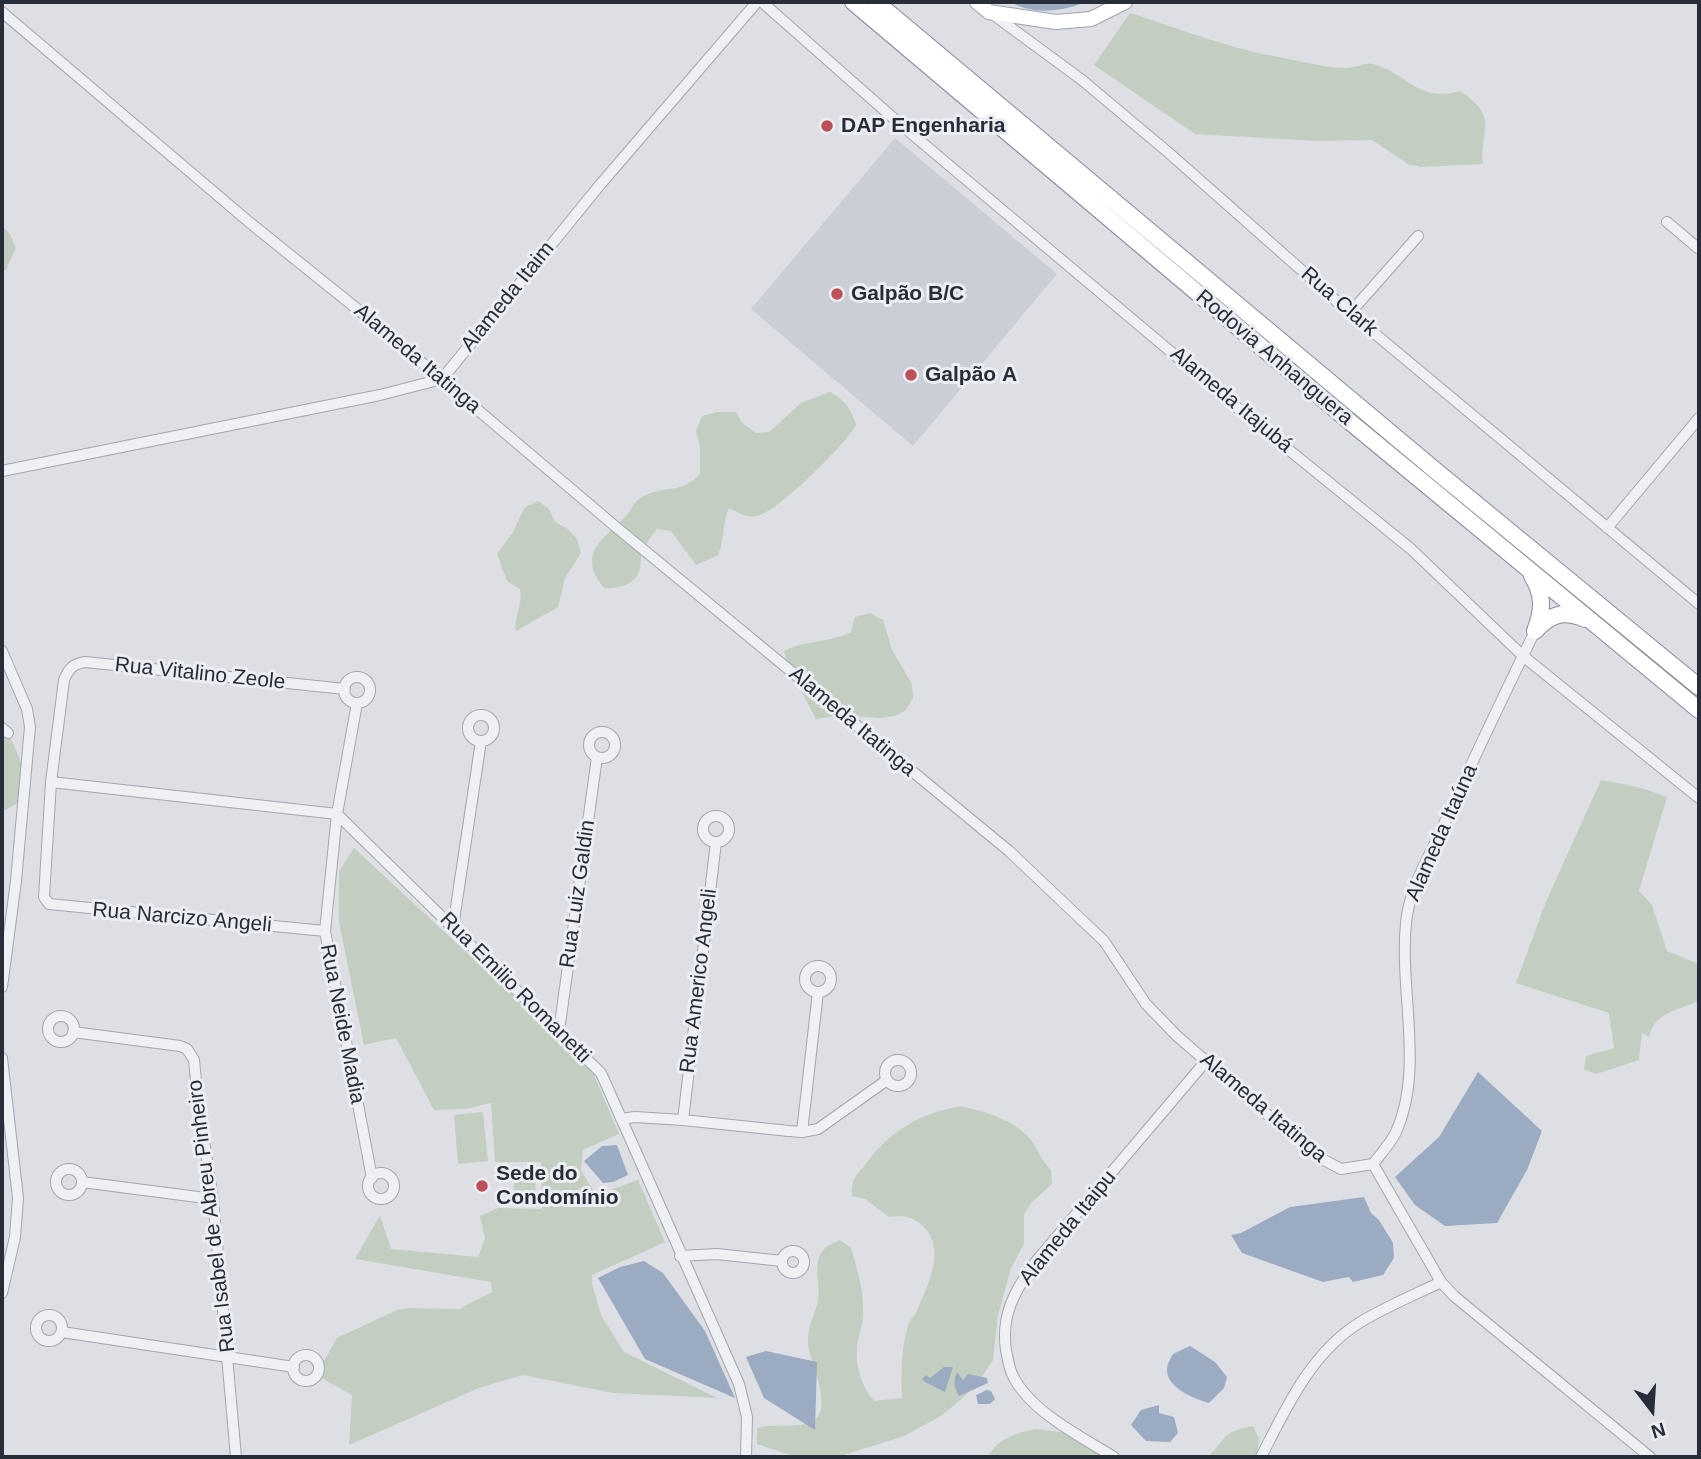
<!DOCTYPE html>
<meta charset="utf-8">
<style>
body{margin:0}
#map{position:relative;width:1701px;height:1459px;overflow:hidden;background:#dddfe5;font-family:Arial,sans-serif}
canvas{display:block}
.frame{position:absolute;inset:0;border:4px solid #282d3a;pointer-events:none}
.north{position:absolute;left:1617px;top:1375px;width:70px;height:70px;-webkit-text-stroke:5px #eceef3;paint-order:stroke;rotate:163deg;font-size:19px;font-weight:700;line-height:28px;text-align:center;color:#282d3a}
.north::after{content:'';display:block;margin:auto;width:24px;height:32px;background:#282d3a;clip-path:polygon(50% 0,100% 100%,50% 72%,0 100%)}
</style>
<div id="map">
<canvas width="1701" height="1459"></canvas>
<div class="frame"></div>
<div class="north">N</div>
</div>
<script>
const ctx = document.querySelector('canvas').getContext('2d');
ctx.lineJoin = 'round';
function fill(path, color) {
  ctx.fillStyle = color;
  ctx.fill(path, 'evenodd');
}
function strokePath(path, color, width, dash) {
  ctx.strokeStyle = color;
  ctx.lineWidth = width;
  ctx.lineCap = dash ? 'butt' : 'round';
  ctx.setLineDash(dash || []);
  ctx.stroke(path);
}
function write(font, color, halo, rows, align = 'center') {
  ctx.font = font + ' Arial,sans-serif';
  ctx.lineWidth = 6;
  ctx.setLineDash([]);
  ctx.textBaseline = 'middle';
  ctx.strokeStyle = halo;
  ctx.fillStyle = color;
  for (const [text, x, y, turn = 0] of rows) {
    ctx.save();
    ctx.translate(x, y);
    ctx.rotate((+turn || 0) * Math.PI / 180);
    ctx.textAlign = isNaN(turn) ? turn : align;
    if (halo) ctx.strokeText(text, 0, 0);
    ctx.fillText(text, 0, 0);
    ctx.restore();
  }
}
const built = new Path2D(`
 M895,138L1057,274L913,446L751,309Z`);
const green = new Path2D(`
 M1130,13C1174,27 1228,48 1273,56C1297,60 1323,68 1347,68C1356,68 1364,62 1373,64C1409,74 1416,103 1460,91C1500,118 1480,127 1483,164L1421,167L1408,164L1372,140L1317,141L1195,134L1094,65Z
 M2,226L10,234L16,248L6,270L2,271Z
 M830,392C846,401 851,409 856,425C845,445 781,508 760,515C747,519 740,513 729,508C722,524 725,539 718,555L696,565L671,531L657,529C650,538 643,547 641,558C640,562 641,566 640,569C635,585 618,589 604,588C577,553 601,542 625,517C633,509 633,500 646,495C669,485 681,494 700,474V446L696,431L702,416L717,412H736L742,423L756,433L769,432L801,403Z
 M538,501L549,509L555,522L568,529L577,539L581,553L565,578L558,607L516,631C514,615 523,607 520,589L507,581L497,554L513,532L525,507Z
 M870,613L883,620L892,650L912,684L913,698L906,710L895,716L879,718L843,715L816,719L788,666L784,651C805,640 829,643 851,632L855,617Z
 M2,727L5,728C19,753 42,800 2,811Z
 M1601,780L1642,788L1667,797L1639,891L1652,905L1667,951L1699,964V1001C1678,1010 1655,1012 1649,1037L1642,1033L1639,1060L1596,1074L1584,1069L1586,1056L1614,1048L1609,1013L1516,983L1545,904Z
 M354,848L591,1068L619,1134L583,1150L581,1170L596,1195L638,1180L665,1242L592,1275V1284L601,1315L624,1352L717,1398L613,1393L523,1375L479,1388L349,1445L352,1395L316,1375L337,1338L397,1310L410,1308L459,1309L492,1292L491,1282L355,1259L380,1215L391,1249L478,1257L485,1238L480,1216L498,1208L542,1209L541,1162H495L491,1103L465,1109L434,1110L396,1038L364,1045L339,922V871Z
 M961,1106C986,1112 1017,1120 1033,1143C1041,1155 1040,1158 1051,1170L1052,1184L1032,1202L1024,1214V1244L1011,1268L998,1315L993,1360L977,1384L964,1397L941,1416L904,1436L837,1457H796L757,1444V1428C773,1423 805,1429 815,1420C833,1403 809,1363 808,1342C807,1327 815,1315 818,1300C820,1287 815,1270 819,1257C823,1247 831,1244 840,1240L851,1248C857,1269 864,1291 863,1313C863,1322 860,1331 858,1340C854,1362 860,1384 874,1401L902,1398C901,1375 901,1352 907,1329C908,1322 914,1317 917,1310C928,1285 947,1249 923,1226C913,1216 902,1215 889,1217L865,1199L852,1196C852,1178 854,1179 864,1166C890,1131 917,1114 961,1106Z
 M483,1112L488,1161L458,1164L454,1115Z
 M514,1169H535L536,1200L514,1201Z
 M1253,1426L1259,1439L1257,1457H1208C1229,1436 1220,1433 1253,1426Z
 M1035,1429L1061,1432L1121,1457H988C998,1438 1015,1434 1035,1429Z`);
const water = new Path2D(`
 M1011,2H1086C1063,11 1034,16 1011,2Z
 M1478,1072L1542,1131L1527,1170L1497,1223L1445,1226L1415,1205L1395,1177L1439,1137Z
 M617,1145L628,1175L613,1182L603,1183L584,1161L602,1146Z
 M1364,1197L1371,1213L1379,1220L1393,1243L1394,1258L1383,1275L1353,1282L1349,1277L1323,1282L1242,1253L1231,1235L1241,1233L1290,1207Z
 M644,1261L663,1273L705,1331L735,1398L645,1359L598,1278L620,1267Z
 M1190,1346L1215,1362L1227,1377L1224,1388L1209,1403C1195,1399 1166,1388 1167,1369C1167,1364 1171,1358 1173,1354Z
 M766,1351L817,1362L815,1430L764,1398L746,1357Z
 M944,1367H953L945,1392L925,1382L922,1379L926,1375L930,1378Z
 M957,1372L963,1380L968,1374L987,1378L988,1383L959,1396C954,1388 953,1381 957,1372Z
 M987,1390L991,1391L995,1399L990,1404H978L976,1395Z
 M1159,1405V1413L1174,1417L1178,1433L1170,1442L1146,1441L1131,1425L1141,1410Z`);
const minor = new Path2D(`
 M762,2L900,124L1246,415L1411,549L1523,656L1699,798
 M2,12L249,222L387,333L616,527L1009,851L1104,941L1146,1004L1177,1036L1284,1129L1320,1158L1341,1169L1373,1164L1441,1282L1454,1296L1650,1457
 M991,13L1082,80L1169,153L1350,313L1699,604
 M1667,222L1699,249
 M1350,313L1418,236
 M2,471L380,395L442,379L599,186L757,2
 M1607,528L1699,418
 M2,651L27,709L30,727L16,881L2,987
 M344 690a13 13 0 1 1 26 0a13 13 0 1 1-26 0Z
 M357,703L337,814L325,931L372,1178
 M468 728a13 13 0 1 1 26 0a13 13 0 1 1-26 0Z
 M2,728L8,733
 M589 745a13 13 0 1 1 26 0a13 13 0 1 1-26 0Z
 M51,782L337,814L601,1073L739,1384L747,1417L746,1457
 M703 829a13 13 0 1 1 26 0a13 13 0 1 1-26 0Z
 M453,927L481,741
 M325,931L49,904L44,897L51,782L64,680C69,668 73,664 85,662L345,689
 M805 979a13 13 0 1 1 26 0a13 13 0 1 1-26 0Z
 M48 1029a13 13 0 1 1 26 0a13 13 0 1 1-26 0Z
 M559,1031L597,757
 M73,1032L180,1046L187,1049L194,1060L198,1102L213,1199L236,1457
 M2,1058L18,1198L15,1237L2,1293
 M885 1073a13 13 0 1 1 26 0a13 13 0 1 1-26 0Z
 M621,1119L635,1117L683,1120L789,1131L802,1132L818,1129L887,1080
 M683,1120L716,842
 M802,1132L818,992
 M1373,1164C1380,1155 1389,1145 1395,1134C1425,1071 1399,991 1406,923C1409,888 1430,856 1444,824C1473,759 1504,695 1535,631
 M56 1182a13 13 0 1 1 26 0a13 13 0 1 1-26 0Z
 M368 1186a13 13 0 1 1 26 0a13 13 0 1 1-26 0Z
 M82,1182L213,1199
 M782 1262a11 11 0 1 1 22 0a11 11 0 1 1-22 0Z
 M680,1256L717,1254L782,1261
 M36 1328a13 13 0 1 1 26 0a13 13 0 1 1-26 0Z
 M62,1332L294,1367
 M293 1368a13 13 0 1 1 26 0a13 13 0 1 1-26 0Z
 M1114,1457C1081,1437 1030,1411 1013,1376C1009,1369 1008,1359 1006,1350C1001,1316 1014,1292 1033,1265L1206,1061
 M1261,1457C1286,1408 1311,1353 1359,1323C1385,1307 1414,1295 1441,1282`);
const major = new Path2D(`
 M977,2L989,12L1056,22L1091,19L1125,2`);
const highway = new Path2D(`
 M853,2L1349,421L1699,710
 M876,2L1436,471L1699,687
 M1532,576C1544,595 1543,610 1535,631
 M1535,631C1550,614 1563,610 1585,619`);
const markers = [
 [827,126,7,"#bd4f58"],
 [837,294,7,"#bd4f58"],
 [911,375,7,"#bd4f58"],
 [482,1186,7,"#bd4f58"]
];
const poiNames = [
 ["DAP Engenharia",841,126],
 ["Galpão B/C",851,294],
 ["Galpão A",925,375],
 ["Sede do",496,1174],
 ["Condomínio",496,1198]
];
const streetNames = [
 ["Alameda Itaim",508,297,-51],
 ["Rua Clark",1339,302,41],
 ["Rodovia Anhanguera",1274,358,40],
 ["Alameda Itatinga",417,359,40],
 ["Alameda Itajubá",1231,400,40],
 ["Rua Vitalino Zeole",200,674,6],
 ["Alameda Itatinga",852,722,40],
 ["Alameda Itaúna",1442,833,-66],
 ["Rua Luiz Galdin",578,894,-82],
 ["Rua Narcizo Angeli",182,918,5],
 ["Rua Americo Angeli",699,981,-83],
 ["Rua Emilio Romanetti",515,988,45],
 ["Rua Neide Madia",342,1024,79],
 ["Alameda Itatinga",1263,1108,40],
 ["Rua Isabel de Abreu Pinheiro",212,1216,-97],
 ["Alameda Itaipu",1068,1228,-51]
];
fill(built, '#cbced6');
fill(green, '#c2cebf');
fill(water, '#9babc1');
strokePath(minor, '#a3a6ae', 12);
strokePath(major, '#9ea3af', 16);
strokePath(highway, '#868c9a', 18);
strokePath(minor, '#eff0f4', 10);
strokePath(major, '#fff', 14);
strokePath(highway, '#fff', 16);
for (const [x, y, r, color] of markers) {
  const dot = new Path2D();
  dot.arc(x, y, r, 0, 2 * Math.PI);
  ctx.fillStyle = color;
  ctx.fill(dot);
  strokePath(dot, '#eceef3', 2.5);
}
write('bold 21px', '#282d3a', '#eceef3', poiNames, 'left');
write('21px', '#282d3a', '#eceef3', streetNames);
</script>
